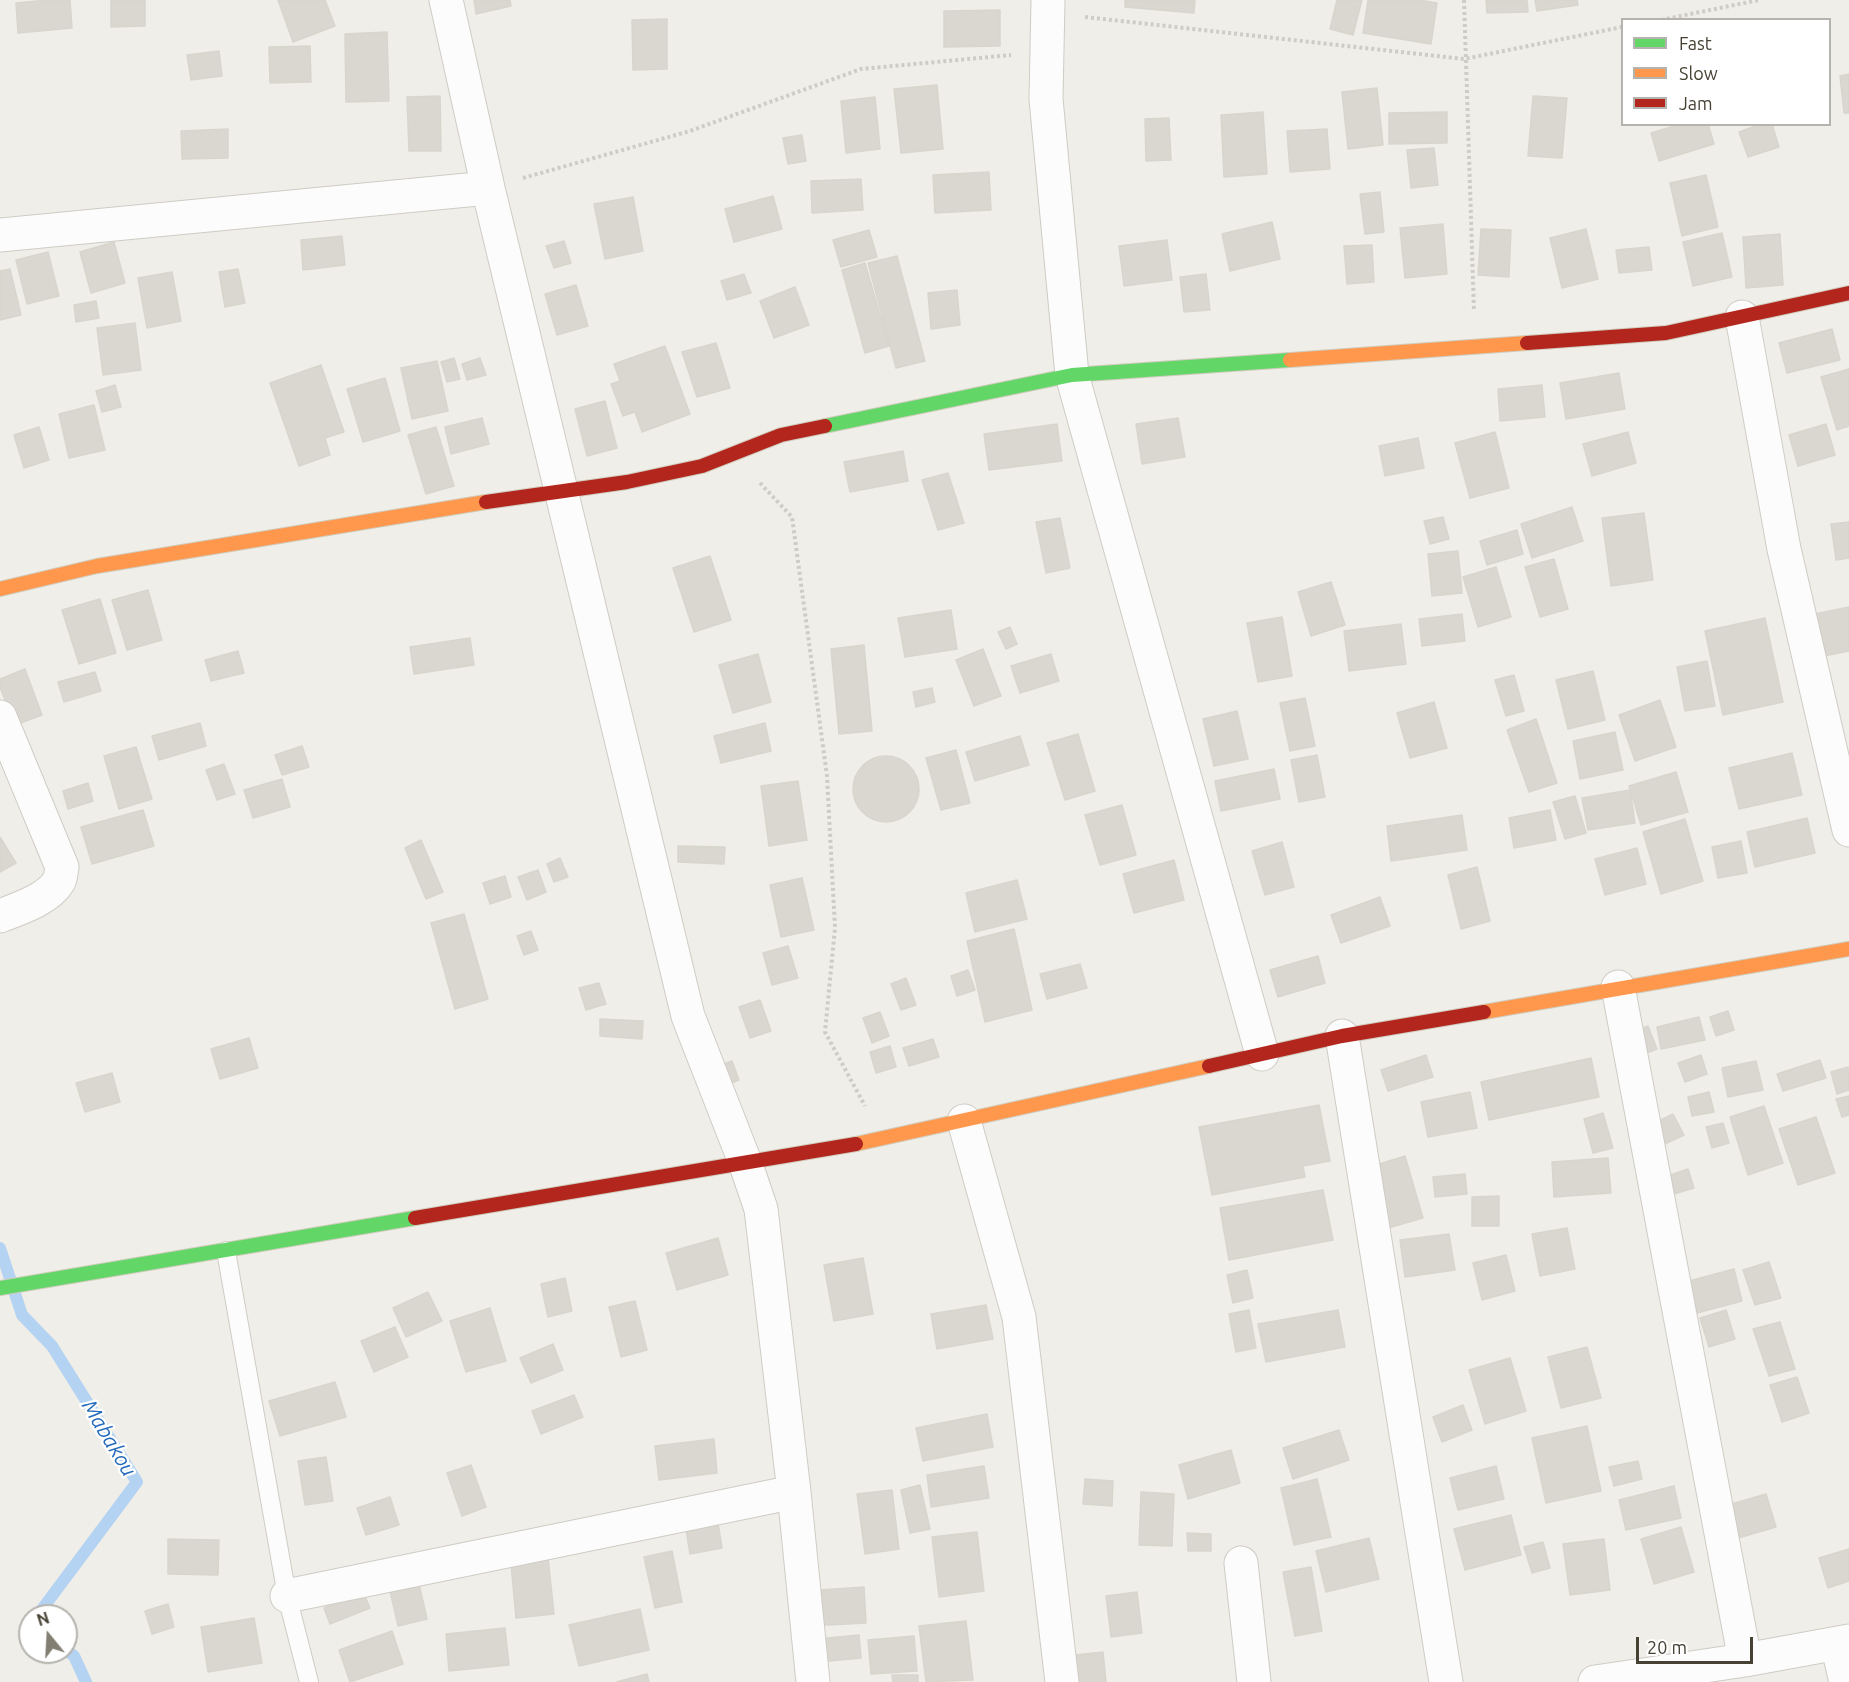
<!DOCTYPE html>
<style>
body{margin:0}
#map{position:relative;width:1849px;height:1682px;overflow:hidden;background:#f0eee8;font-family:Ubuntu,sans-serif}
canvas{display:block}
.legend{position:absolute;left:1621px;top:18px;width:210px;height:108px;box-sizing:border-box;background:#fff;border:2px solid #b5b3ad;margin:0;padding:8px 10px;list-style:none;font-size:18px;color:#464133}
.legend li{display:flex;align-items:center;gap:12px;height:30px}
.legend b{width:30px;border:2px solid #b5b3ad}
.north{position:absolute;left:18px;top:1604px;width:60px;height:60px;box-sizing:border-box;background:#fff;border:2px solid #b5b3ad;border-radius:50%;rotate:342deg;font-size:16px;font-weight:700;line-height:24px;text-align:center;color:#464133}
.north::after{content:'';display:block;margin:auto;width:21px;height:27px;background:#827e72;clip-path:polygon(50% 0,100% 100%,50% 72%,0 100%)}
.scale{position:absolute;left:1636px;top:1637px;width:117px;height:27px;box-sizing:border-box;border:3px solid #464133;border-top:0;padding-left:8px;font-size:18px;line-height:21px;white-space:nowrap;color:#464133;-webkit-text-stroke:4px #fff;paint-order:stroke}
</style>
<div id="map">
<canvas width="1849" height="1682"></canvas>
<ul class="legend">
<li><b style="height:8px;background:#63d668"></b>Fast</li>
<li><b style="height:8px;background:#ff974d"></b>Slow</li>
<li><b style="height:8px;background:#b3261e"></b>Jam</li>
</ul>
<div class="north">N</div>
<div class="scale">20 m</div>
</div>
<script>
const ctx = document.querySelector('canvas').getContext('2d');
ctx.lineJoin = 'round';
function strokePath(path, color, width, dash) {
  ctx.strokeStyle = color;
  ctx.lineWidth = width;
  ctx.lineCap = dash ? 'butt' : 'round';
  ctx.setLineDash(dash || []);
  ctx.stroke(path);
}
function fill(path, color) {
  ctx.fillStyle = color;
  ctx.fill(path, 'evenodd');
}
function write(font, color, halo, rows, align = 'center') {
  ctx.font = font + ' Ubuntu,sans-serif';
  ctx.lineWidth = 4.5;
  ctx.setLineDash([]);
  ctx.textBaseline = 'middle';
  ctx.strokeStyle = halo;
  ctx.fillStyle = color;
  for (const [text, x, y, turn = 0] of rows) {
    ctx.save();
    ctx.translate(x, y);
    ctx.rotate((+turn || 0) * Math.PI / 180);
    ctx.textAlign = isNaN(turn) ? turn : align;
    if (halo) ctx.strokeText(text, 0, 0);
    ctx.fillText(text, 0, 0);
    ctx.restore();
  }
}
const stream = new Path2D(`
 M0,1248L22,1315L52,1346L137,1482L37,1616
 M66,1650L74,1656L86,1682`);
const building = new Path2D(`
 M48,0H70L72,28L18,33L16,3Z
 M111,0H145V26L111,27Z
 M278,0H325L335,26L293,42Z
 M474,0H510L511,6L476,14Z
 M1125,0H1195L1194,13L1125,7Z
 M1337,0H1362L1353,35L1330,29Z
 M1368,0H1419L1437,3L1431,44L1363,33Z
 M1486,0H1527L1528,12L1487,13Z
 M1535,0H1577L1578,5L1537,11Z
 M1000,10V46L944,47V11Z
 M667,19V69L633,70L632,20Z
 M387,32L389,101L346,102L345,34Z
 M310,46L311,82L270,83L269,47Z
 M219,51L222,76L191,80L187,55Z
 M1849,74V113H1844L1840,76Z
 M937,85L943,149L901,153L894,89Z
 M1377,88L1383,145L1348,149L1342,92Z
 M440,96L441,151H409L407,97Z
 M1533,96L1567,98L1562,158L1528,156Z
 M875,97L880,149L846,153L841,101Z
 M1263,112L1267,174L1224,177L1221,115Z
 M1447,112V143L1389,144V113Z
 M1169,118L1171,160L1146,161L1145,119Z
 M1681,124H1708L1714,144L1659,161L1651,133Z
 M1761,124H1772L1779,147L1748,157L1739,132Z
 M228,129V158L182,159L181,131Z
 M1327,129L1330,169L1290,172L1287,131Z
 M802,135L806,161L788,164L783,138Z
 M1434,148L1438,185L1411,188L1407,150Z
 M989,172L991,210L935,213L933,175Z
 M1706,175L1718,227L1682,236L1670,183Z
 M861,179L863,210L812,213L811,181Z
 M1380,192L1384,232L1365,234L1360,194Z
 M773,196L782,229L734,242L725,209Z
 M633,197L643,251L605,259L594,204Z
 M1272,222L1280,259L1230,271L1222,234Z
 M1443,224L1447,274L1405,278L1400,228Z
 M1481,229L1511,230L1509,277L1478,275Z
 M1586,229L1598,279L1562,288L1550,238Z
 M869,230L877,257L841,267L833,240Z
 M1722,233L1732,277L1693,286L1683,242Z
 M1780,234L1783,285L1746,288L1743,237Z
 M342,236L345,265L303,270L301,240Z
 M1167,240L1172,280L1124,286L1119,246Z
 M564,241L571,263L554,268L546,246Z
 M114,242L125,283L91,293L80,252Z
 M1372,245L1374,282L1347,284L1344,246Z
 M1649,247L1652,270L1619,273L1616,250Z
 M48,252L59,296L27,304L16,260Z
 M897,256L925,361L896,368L868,263Z
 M865,263L889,346L865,353L842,270Z
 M10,269L21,315L0,320V271Z
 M238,269L245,303L225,307L219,272Z
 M172,272L181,321L147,328L138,278Z
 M744,274L751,293L727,300L721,281Z
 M1206,274L1210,310L1184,312L1180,277Z
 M576,285L588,326L557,335L545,294Z
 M795,287L809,325L774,338L760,301Z
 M957,290L960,325L931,329L928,293Z
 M96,301L99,318L76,322L74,305Z
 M135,323L141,370L103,375L97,328Z
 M1832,329L1840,360L1787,373L1779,343Z
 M716,343L730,388L697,397L682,352Z
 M665,346L690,414L642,432L635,412L623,416L611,384L620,381L614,364Z
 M454,358L460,379L447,382L441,362Z
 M480,358L486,375L467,380L462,364Z
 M437,361L448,411L412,419L401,368Z
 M321,365L344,432L325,438L330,455L299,466L270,383Z
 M1849,369V426L1837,430L1821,377Z
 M1619,373L1625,409L1566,419L1560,383Z
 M385,378L400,431L363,442L347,389Z
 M115,385L121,407L102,412L96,391Z
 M1542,385L1545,417L1500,421L1498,389Z
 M605,401L617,448L587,456L575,409Z
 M94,405L105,450L69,458L59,414Z
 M482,418L489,444L451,454L445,427Z
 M1178,418L1185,457L1142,464L1136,424Z
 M1057,424L1062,461L989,470L984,434Z
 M1826,424L1835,455L1798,466L1789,435Z
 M39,427L49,460L24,468L14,435Z
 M436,427L454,486L426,494L408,435Z
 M1495,432L1509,488L1470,498L1455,443Z
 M1628,432L1636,463L1592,476L1583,444Z
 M1418,438L1424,468L1385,476L1379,446Z
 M903,451L908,481L850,492L844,462Z
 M948,473L964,523L938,530L922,480Z
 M1572,507L1583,541L1532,558L1521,524Z
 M1644,513L1653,580L1611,586L1602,518Z
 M1443,517L1449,539L1430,544L1424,521Z
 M1060,518L1070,568L1046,573L1036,522Z
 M1849,522V558L1836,560L1831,524Z
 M1517,530L1523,554L1487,565L1480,541Z
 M1458,551L1462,593L1432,596L1428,554Z
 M710,556L731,620L694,632L673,568Z
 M1554,559L1568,609L1540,617L1525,567Z
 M1496,567L1511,617L1478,627L1463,577Z
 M1331,582L1345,625L1311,636L1298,592Z
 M148,590L162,640L127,650L112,600Z
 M100,599L116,653L79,664L62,610Z
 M1849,607V651L1824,656L1815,614Z
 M951,610L957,649L905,657L898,618Z
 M1462,614L1465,641L1422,646L1419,619Z
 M1282,617L1292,676L1258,682L1247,623Z
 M1765,618L1783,702L1723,715L1705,631Z
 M1401,624L1406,664L1349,671L1344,631Z
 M1010,627L1017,644L1006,649L998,632Z
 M470,638L474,665L414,674L410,647Z
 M864,645L872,731L839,734L831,649Z
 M983,649L1001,696L974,706L956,660Z
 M238,651L244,673L211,681L205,660Z
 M758,654L771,702L733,713L719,665Z
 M1051,654L1059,681L1020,693L1011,666Z
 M1707,661L1715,706L1685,711L1677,667Z
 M25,669L42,715L15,725L0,687V679Z
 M1593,671L1605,720L1568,729L1556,680Z
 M95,672L101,691L64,702L58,682Z
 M1514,675L1524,711L1506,716L1495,680Z
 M932,688L935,702L916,707L913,692Z
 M1305,698L1315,746L1290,751L1280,703Z
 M1660,700L1676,747L1635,761L1619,715Z
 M1434,702L1447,748L1410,758L1397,713Z
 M1237,711L1248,759L1214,766L1203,719Z
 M1536,719L1557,783L1529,792L1507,730Z
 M200,723L206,746L159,760L152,736Z
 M765,723L771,751L721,763L714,736Z
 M1615,732L1623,770L1580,779L1573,741Z
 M1078,734L1095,791L1065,800L1047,743Z
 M1020,736L1029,765L975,781L966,752Z
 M302,746L309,767L282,775L275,755Z
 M136,747L152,799L119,809L104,756Z
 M956,750L970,803L941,810L926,758Z
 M1792,753L1802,795L1739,809L1729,768Z
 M1317,755L1325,797L1299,802L1291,760Z
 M853 789a33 33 0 1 1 66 0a33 33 0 1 1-66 0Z
 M224,764L235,794L217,800L206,770Z
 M1274,769L1280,799L1221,811L1215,781Z
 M1676,772L1688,812L1641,825L1629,786Z
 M282,779L290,807L253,818L244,790Z
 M798,781L807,840L769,846L761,786Z
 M88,783L93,801L68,809L63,791Z
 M1630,790L1635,823L1588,830L1582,798Z
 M1575,796L1586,833L1565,839L1553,802Z
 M1122,805L1136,855L1100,865L1085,815Z
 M143,810L154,846L92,864L81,827Z
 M1550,810L1556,840L1514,848L1509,818Z
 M1462,815L1467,850L1391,861L1387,826Z
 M1807,818L1815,853L1755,867L1747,832Z
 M1685,819L1703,881L1661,894L1643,832Z
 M0,837L16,863L0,872Z
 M421,840L443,892L426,899L405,848Z
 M1741,841L1747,873L1718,878L1712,847Z
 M1282,842L1294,887L1265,895L1252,851Z
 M678,846L725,847L724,864L678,862Z
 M1637,848L1646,884L1605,895L1595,859Z
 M560,858L568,877L554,882L547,864Z
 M1174,860L1184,900L1134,913L1123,874Z
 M1477,867L1490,921L1461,929L1448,875Z
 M538,870L546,892L527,900L518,877Z
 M505,876L511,897L490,904L483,883Z
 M802,878L814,930L781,937L770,885Z
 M1017,880L1027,919L975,932L966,893Z
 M1380,897L1390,926L1341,943L1331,915Z
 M464,914L488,999L455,1009L431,923Z
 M1014,929L1032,1010L985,1022L967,941Z
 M531,931L538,950L524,955L517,936Z
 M788,946L798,978L772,985L763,953Z
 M1318,956L1325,983L1278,997L1270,970Z
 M1080,964L1087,988L1047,999L1040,974Z
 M968,970L975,990L957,996L951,976Z
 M906,978L916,1005L901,1010L891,984Z
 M599,983L606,1004L586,1010L579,988Z
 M760,1000L771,1031L750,1038L739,1007Z
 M1728,1011L1734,1030L1716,1036L1710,1017Z
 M880,1012L889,1036L872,1043L863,1018Z
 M1699,1017L1705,1040L1661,1049L1657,1027Z
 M600,1019L643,1021L642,1039L600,1036Z
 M1648,1026L1657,1049L1627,1061L1618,1038Z
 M249,1038L258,1068L220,1079L211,1049Z
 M933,1039L939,1057L909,1066L903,1048Z
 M890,1046L896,1067L876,1073L870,1052Z
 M1426,1055L1433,1077L1388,1091L1381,1070Z
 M1701,1055L1707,1074L1685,1082L1678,1063Z
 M1591,1058L1599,1097L1489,1120L1481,1082Z
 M1820,1060L1826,1078L1783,1091L1777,1074Z
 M732,1061L739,1080L718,1088L711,1068Z
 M1756,1061L1763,1090L1728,1097L1722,1068Z
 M1848,1067L1849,1090L1837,1094L1831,1072Z
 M112,1073L120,1102L85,1112L76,1083Z
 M1470,1092L1477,1128L1428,1137L1421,1102Z
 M1709,1092L1714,1112L1692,1116L1688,1097Z
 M1849,1096V1115L1842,1117L1836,1099Z
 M1319,1105L1330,1161L1303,1166L1305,1177L1212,1195L1199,1127Z
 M1764,1106L1783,1163L1748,1175L1730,1117Z
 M1603,1113L1613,1148L1593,1153L1584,1119Z
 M1673,1114L1684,1135L1665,1144L1655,1123Z
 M1816,1117L1835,1173L1798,1185L1779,1129Z
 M1723,1123L1729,1143L1712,1148L1706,1127Z
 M1405,1156L1423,1218L1388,1228L1370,1167Z
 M1608,1158L1611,1193L1554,1197L1552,1162Z
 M1688,1169L1694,1188L1674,1194L1668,1176Z
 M1465,1174L1467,1194L1435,1197L1433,1177Z
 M1323,1190L1333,1240L1229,1260L1220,1208Z
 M1499,1196V1226H1472V1197Z
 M1567,1228L1575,1269L1540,1276L1532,1234Z
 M1449,1234L1455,1270L1405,1277L1400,1240Z
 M718,1238L728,1275L677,1290L666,1253Z
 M1506,1255L1515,1291L1482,1300L1473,1263Z
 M863,1258L873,1314L834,1321L824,1265Z
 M1769,1262L1781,1298L1755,1305L1743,1270Z
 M1734,1269L1742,1301L1697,1313L1689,1281Z
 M1247,1270L1253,1298L1233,1303L1227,1275Z
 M565,1278L572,1311L548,1317L541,1284Z
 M428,1292L442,1321L406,1337L393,1308Z
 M635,1301L647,1350L621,1357L609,1307Z
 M986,1305L993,1339L937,1349L931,1314Z
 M490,1308L506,1361L466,1372L450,1321Z
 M1249,1310L1256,1348L1236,1352L1229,1314Z
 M1338,1310L1345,1347L1266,1362L1258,1324Z
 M1726,1310L1735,1339L1709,1347L1700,1318Z
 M1780,1322L1795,1369L1769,1376L1753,1329Z
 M395,1327L408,1357L374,1372L361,1341Z
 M553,1344L563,1370L531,1383L520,1358Z
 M1587,1347L1601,1398L1561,1408L1548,1357Z
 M1510,1358L1526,1411L1485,1424L1469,1370Z
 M1797,1377L1809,1413L1782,1422L1770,1385Z
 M335,1382L346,1417L280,1436L269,1401Z
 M574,1395L583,1417L541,1434L532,1411Z
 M1463,1405L1472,1430L1442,1442L1433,1417Z
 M987,1414L993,1447L923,1461L916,1428Z
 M1587,1426L1601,1491L1546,1503L1532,1438Z
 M1339,1430L1349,1460L1293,1479L1283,1448Z
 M714,1439L717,1473L659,1480L655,1446Z
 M1231,1450L1240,1483L1188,1499L1179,1465Z
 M326,1457L333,1501L305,1505L298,1461Z
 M1638,1461L1642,1479L1614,1486L1609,1467Z
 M471,1465L486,1507L462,1516L447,1473Z
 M984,1466L989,1498L931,1507L927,1475Z
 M1496,1466L1504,1499L1458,1510L1450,1478Z
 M1085,1479L1113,1481L1112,1506L1083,1504Z
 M1317,1479L1331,1537L1294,1545L1281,1488Z
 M920,1485L930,1529L910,1533L901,1490Z
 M1674,1486L1681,1518L1626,1530L1619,1500Z
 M892,1490L899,1549L865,1554L857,1494Z
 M1141,1492L1174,1494L1172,1546L1139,1545Z
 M1766,1494L1776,1527L1728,1541L1718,1508Z
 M390,1497L399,1525L366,1535L357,1508Z
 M1511,1515L1521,1555L1465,1570L1454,1529Z
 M718,1523L722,1548L690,1554L686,1530Z
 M1681,1527L1694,1572L1654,1584L1641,1539Z
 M977,1532L984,1591L939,1597L932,1537Z
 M1187,1533L1211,1534V1551H1188Z
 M1369,1538L1379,1579L1326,1592L1316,1551Z
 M168,1539L219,1540L218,1575L168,1574Z
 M1604,1539L1610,1590L1570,1595L1563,1544Z
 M1543,1542L1550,1568L1532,1573L1524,1547Z
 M547,1548L554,1614L516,1618L510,1553Z
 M1849,1549V1581L1828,1588L1819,1558Z
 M672,1551L682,1602L655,1608L644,1557Z
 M1311,1567L1322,1631L1295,1636L1283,1572Z
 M417,1575L427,1619L398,1626L388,1582Z
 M864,1587L866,1623L808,1626L806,1591Z
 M363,1592L370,1608L330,1624L324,1608Z
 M1137,1592L1142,1633L1111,1637L1106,1596Z
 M168,1604L174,1627L152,1634L145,1611Z
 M640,1609L649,1650L579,1666L569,1625Z
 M254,1618L262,1663L208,1672L201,1627Z
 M966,1621L973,1680L926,1682L919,1626Z
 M505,1628L509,1665L449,1671L446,1634Z
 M392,1631L403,1664L350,1682L339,1650Z
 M859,1635L861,1658L819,1662L817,1639Z
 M914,1636L917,1671L871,1674L868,1640Z
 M1103,1652L1106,1682H1069L1066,1656Z
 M647,1674L649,1682H616Z
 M892,1675H918V1682H893Z`);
const path = new Path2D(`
 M1464,0L1474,311
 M1085,17L1464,59L1622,27
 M1661,20L1759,0
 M523,178L690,131L861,69L1011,55
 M760,483L792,517L827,776L835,928L825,1032L865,1106`);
const lane = new Path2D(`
 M226,1251L287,1596L309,1682`);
const street = new Path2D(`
 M446,0L488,188L688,1016L745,1162L761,1209L794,1492L813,1682
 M1048,0L1046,99L1072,375L1262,1054
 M0,235L488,188
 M1742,317L1784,549L1849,830
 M0,717L62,867C61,872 61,877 59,881C49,899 18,909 0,916
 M1618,987L1745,1660
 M1342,1036L1446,1682
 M964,1121L1019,1317L1062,1682
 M1241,1563L1254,1682
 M287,1596L794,1492
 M1837,1643L1846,1682
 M1595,1682L1745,1660L1849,1641`);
const fast = new Path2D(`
 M825,426L1072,375L1290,360
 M0,1288L415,1218`);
const slow = new Path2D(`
 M1290,360L1527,343
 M0,589L97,566L486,502
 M1484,1012L1849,949
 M856,1144L1209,1066`);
const jam = new Path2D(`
 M1527,343L1666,333L1849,293
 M486,502L627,482L702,466L781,435L825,426
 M1209,1066L1342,1036L1484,1012
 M415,1218L856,1144`);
const waterNames = [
 ["Mabakou",109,1438,59]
];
strokePath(stream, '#b4d2f2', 12);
fill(building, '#d9d7d0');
strokePath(building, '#d8d5cd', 1.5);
strokePath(lane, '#ceccc5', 20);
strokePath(street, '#ceccc5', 35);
strokePath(fast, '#d0ccbe', 16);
strokePath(slow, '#d0ccbe', 16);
strokePath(jam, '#d0ccbe', 16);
strokePath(path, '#ceccc6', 4, [3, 3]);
strokePath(lane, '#fdfcfc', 18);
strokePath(street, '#fdfcfc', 33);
strokePath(fast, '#63d668', 14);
strokePath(slow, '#ff974d', 14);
strokePath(jam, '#b3261e', 14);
write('italic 21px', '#246abb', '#fff', waterNames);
</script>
